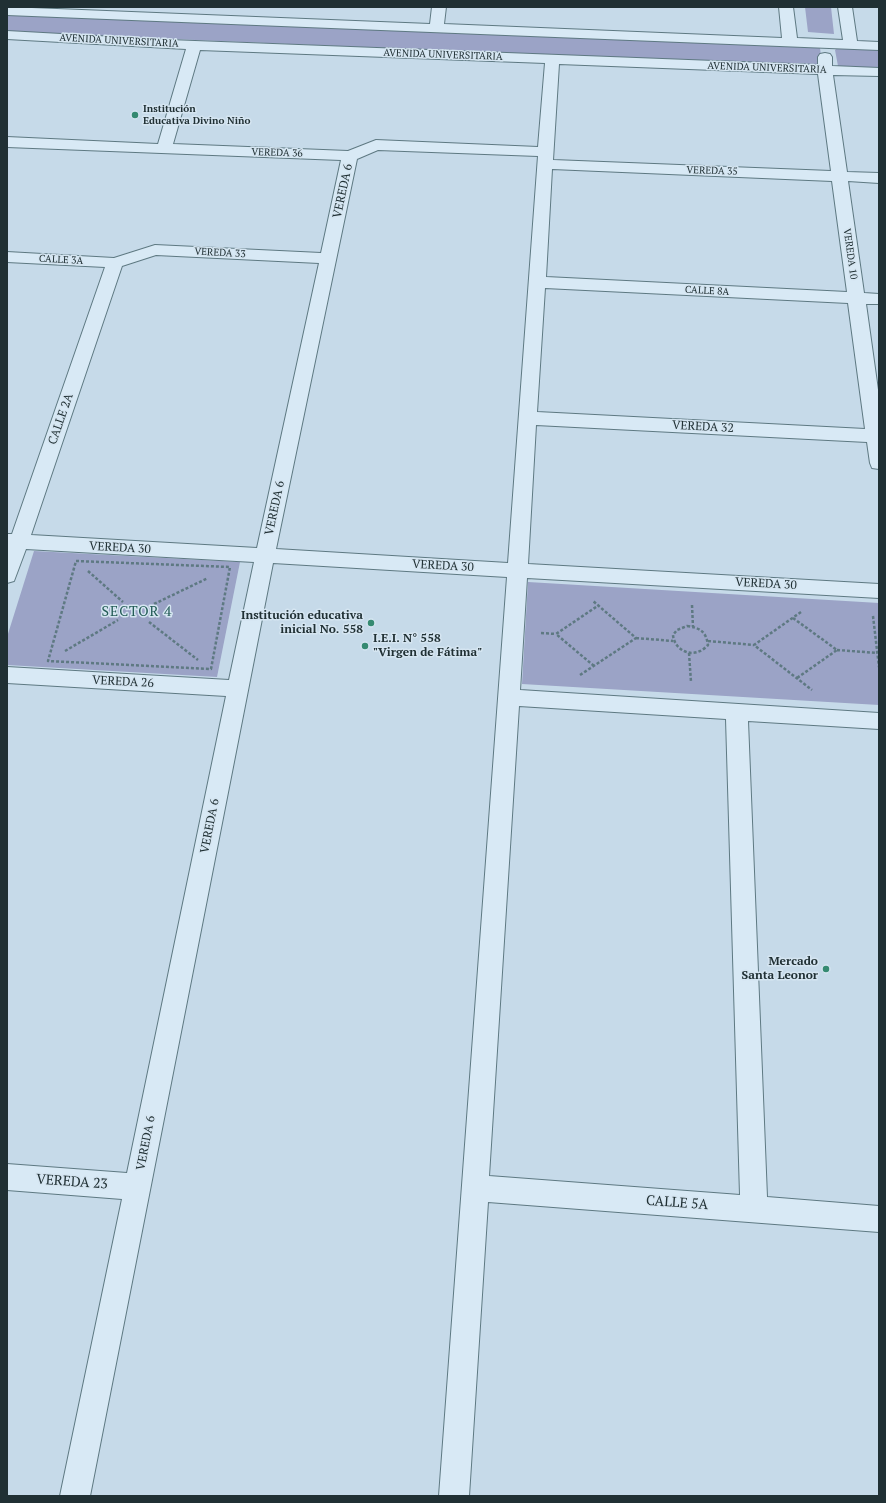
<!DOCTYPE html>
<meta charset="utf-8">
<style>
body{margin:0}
#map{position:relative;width:886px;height:1503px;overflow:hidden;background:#c6dae9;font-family:"PT Serif",serif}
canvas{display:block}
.frame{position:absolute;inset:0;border:8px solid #203034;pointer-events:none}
</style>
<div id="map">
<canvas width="886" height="1503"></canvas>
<div class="frame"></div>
</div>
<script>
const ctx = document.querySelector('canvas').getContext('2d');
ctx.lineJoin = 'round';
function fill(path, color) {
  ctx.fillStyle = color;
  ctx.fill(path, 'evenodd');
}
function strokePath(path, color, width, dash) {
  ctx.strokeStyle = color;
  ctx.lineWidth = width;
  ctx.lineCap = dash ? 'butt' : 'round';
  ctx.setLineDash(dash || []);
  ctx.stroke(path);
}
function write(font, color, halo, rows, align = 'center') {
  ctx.font = font + ' "PT Serif",serif';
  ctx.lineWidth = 3;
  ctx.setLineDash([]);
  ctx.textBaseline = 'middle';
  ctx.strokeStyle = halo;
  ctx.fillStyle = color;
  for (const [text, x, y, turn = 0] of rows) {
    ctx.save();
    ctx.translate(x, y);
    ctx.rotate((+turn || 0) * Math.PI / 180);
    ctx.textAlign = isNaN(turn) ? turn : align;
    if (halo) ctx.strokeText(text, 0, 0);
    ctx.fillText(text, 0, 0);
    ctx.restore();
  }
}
const green = new Path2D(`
 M805,7H831L834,34L808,32Z
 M7,14L820,48L822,63L808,66L7,32Z
 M837,48L879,49V69L838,66L835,50Z
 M34,551L240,562L217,677L7,665V637Z
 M528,582L879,603V705L522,684Z`);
const path = new Path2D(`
 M76,561L230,567L211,669L48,661Z
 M88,571L123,602
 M154,604L208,578
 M692,605L693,627
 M801,612L754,645L812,690
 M873,616L879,667
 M793,618L837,650L797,678
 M149,622L198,660
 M687,626C700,628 706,631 708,645C706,647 703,650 700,651C688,657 674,648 673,635L677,630Z
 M541,633L556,634
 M636,638L673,641
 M708,641L754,645
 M837,650L877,653
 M65,651L118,620
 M689,653L691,682
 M594,666L556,634L599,605
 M580,675L636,638L593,601`);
const minor = new Path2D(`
 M7,7L430,24L432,7H446L444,24L782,38L779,7H793L797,38L843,40L838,7H852L857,41L879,42V50L7,15Z
 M7,31L169,40L818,65V57L820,54L825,53L830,54L832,57V66L879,68V76L833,75L847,172L879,173V183L848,181L864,293L879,294V304H866L879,397V469L872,468L870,463L867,442L536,425L528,564L879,584V598L527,578L520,690L879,713V729L748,721L767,1197L879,1206V1232L488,1202L469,1496H439L507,577L273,563L90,1496H60L122,1199L7,1190V1164L127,1173L226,696L7,683V667L229,680L254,562L26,549L14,581L7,583V534H12L105,267L7,262V252L114,258L155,245L321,253L341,160L7,147V137L158,144L186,49L7,39ZM200,50L545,63L538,147L376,140L348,151L173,144ZM559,64L818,74L831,171L553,160ZM378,150L538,156L508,563L276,549L357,159ZM552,169L832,181L847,292L546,277ZM156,255L319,263L257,548L31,535L122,266ZM545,288L848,303L865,429L537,412ZM519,706L726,719L740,1195L489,1176Z`);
const markers = [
 [135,115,4,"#358a71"],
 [371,623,4,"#358a71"],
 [365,646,4,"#358a71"],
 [826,969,4,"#358a71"]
];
const farStreetnames = [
 ["AVENIDA UNIVERSITARIA",119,41,3],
 ["AVENIDA UNIVERSITARIA",443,55,2],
 ["AVENIDA UNIVERSITARIA",767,68,2],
 ["VEREDA 36",277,153,2],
 ["VEREDA 35",712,171,2],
 ["VEREDA 33",220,253,3],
 ["VEREDA 10",850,254,82],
 ["CALLE 3A",61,260,3],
 ["CALLE 8A",707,291,3]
];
const farPoinames = [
 ["Institución",143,109],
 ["Educativa Divino Niño",143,121]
];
const streetNames = [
 ["VEREDA 6",343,191,-78],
 ["CALLE 2A",61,419,-71],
 ["VEREDA 32",703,427,3],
 ["VEREDA 6",275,508,-78],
 ["VEREDA 30",120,548,3],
 ["VEREDA 30",443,566,3],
 ["VEREDA 30",766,584,3],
 ["VEREDA 26",123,682,3],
 ["VEREDA 6",210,826,-79],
 ["VEREDA 6",146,1143,-79]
];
const poiNames = [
 ["Institución educativa",363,616],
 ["inicial No. 558",363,630],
 ["I.E.I. N° 558",373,639,"left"],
 ["\"Virgen de Fátima\"",373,653,"left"],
 ["Mercado",818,962],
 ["Santa Leonor",818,976]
];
const quarterNames = [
 ["SECTOR 4",137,612]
];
const nearStreetnames = [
 ["VEREDA 23",72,1182,4],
 ["CALLE 5A",677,1203,4]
];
fill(green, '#9ba3c6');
strokePath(minor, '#5e7982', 2);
strokePath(path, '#5e7982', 2.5, [3, 2]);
fill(minor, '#d8e9f5');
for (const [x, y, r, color] of markers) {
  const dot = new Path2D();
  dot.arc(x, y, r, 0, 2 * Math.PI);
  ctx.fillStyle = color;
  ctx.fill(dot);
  strokePath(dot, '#d5e5f1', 1.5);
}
write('10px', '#203034', '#d5e5f1', farStreetnames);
write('bold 10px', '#203034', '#d5e5f1', farPoinames, 'left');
write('12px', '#203034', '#d5e5f1', streetNames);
write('bold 12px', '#203034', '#d5e5f1', poiNames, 'right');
ctx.letterSpacing = '1px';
write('14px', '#245c57', '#d5e5f1', quarterNames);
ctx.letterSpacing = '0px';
write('14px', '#203034', '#d5e5f1', nearStreetnames);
</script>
